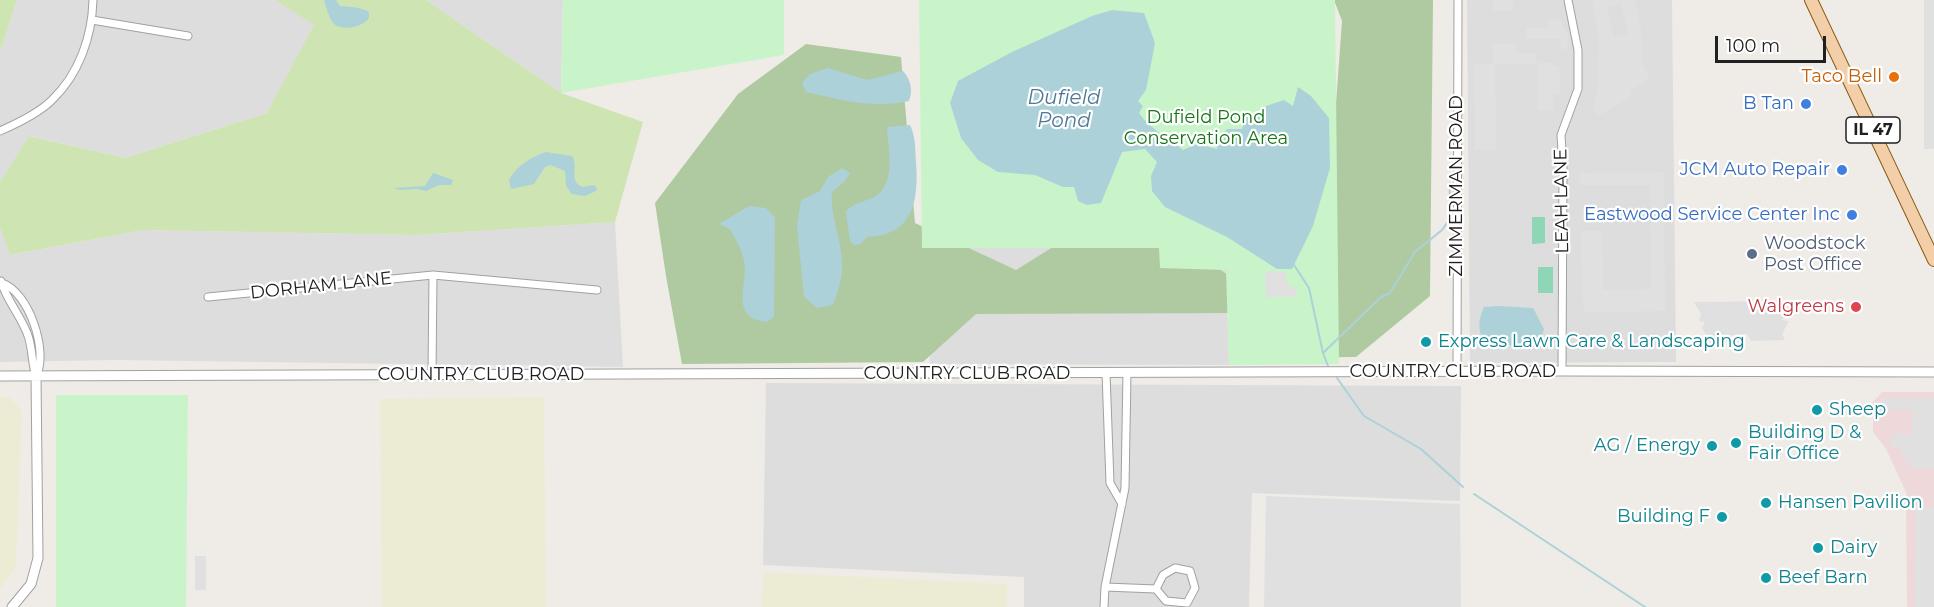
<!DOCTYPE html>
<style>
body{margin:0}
#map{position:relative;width:1934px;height:607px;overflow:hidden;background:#efece7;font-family:Montserrat,sans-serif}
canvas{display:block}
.scale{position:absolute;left:1715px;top:36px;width:111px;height:27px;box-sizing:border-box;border:3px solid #202020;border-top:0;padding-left:8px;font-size:18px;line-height:21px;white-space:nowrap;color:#202020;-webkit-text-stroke:4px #fff;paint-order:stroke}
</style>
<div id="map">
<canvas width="1934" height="607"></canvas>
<div class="scale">100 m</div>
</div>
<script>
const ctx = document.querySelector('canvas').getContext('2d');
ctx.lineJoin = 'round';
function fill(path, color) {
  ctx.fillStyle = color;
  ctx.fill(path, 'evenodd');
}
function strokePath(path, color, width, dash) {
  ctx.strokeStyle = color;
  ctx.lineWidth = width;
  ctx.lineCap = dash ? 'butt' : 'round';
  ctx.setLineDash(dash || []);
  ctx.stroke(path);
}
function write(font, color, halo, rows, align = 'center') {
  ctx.font = font + ' Montserrat,sans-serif';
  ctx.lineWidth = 4.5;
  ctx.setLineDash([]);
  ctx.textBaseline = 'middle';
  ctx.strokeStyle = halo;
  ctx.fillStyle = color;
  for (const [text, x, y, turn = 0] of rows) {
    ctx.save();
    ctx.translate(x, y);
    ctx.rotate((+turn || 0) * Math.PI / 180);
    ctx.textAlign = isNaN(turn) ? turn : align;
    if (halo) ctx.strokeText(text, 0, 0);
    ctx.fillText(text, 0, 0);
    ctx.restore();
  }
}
const residential = new Path2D(`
 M17,0H275L315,25L267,113L125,158L30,136L0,182V53Z
 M426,0H563L561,93Z
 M1467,0H1672L1676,362L1470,363Z
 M615,222L623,367L117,360L0,362V228L11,255L143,230L417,235Z
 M922,248H1160V268L1226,270L1229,365L930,364Z
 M766,383L1461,386L1460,501L1252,493L1249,607H1024V577L763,565Z`);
const commercial = new Path2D(`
 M1882,392H1934V607H1907L1906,492L1886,449L1873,432V402Z`);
const farmland = new Path2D(`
 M0,397H10L22,411L16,567L0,589Z
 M544,397L546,607H382L380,399Z
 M763,572L1007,584V607H762Z`);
const grass = new Path2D(`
 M0,0H17L0,53Z
 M275,0H426L561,93L643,122L615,222L417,235L143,230L10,255L0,228V182L29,136L125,158L267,113L314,25Z`);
const forest = new Path2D(`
 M1334,0H1433L1430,296L1356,357L1239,358L1245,313L976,314L923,362L682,364L666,276L655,203L738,94L806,44L901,57L915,223L1016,270L1114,209L1154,224L1241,284L1323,282L1342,21Z`);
const park = new Path2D(`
 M563,0H784V55L561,93Z
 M919,0H1335L1339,364L1229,365L1226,270L1160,268L1159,248H922Z
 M56,395H188L186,607H56Z`);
const pitch = new Path2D(`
 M1532,217H1545V243L1532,244Z
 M1538,267H1553V293H1538Z`);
const parking = new Path2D(`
 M1493,0H1513V11H1493Z
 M1592,0H1635L1641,29L1642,63L1650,78L1630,91L1632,96L1598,116L1593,108L1598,88L1599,42ZM1621,4L1628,34L1614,37L1607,7Z
 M1924,0H1934V149H1924Z
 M1548,19L1562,20V25L1568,35L1567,49H1560V39H1526V28H1548Z
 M1493,44H1515L1516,53H1536V64H1498L1495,67L1496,150H1475L1474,64L1493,63Z
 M1538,63H1553L1554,66H1559L1560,93L1553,94V110H1538Z
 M1664,172L1665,311L1585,312L1582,296L1581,231H1602L1603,290L1651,289L1650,185H1580V173Z
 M1275,271L1286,272L1287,284L1296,289L1298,296L1266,298L1265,272Z
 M1783,301L1789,309L1782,320L1789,321L1782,334L1785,340L1751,341L1747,334L1731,335L1735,341H1710L1702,328L1705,322L1699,321L1701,314L1694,302Z
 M1883,398H1934V468H1910V464L1901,455V448H1891V434H1912L1913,410L1888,409L1881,400Z
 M1266,496L1460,504L1461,607H1264Z
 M1915,508H1934V607H1915Z
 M195,556H206V590H195Z`);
const water = new Path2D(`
 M324,0H336L340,6C350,7 361,7 369,12V18C363,27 342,32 333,23C329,18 326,6 324,0Z
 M1112,10L1144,13L1155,43L1146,90L1138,101L1143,106L1139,113C1150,129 1168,138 1183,150L1197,144L1217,149L1218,136L1228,129H1242L1246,117H1262L1266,106L1284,100L1293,106L1298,87L1311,96L1329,118L1330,168L1313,226L1292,269H1277L1227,237L1165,207L1152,191L1151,176L1157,162L1145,149L1122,152L1101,203L1087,205L1078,201L1074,187H1063L1035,175L998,172L978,160L961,138L950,103L958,81L1012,52L1092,16Z
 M828,68L867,80L903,71C911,80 913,90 909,101C870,109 843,100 806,92L802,83L810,74Z
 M910,125C916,137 915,150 916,162C918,189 917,224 886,234C880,236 873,236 867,237L861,244L854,245L850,241L846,212C851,204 862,202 870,199C898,188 888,150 887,127Z
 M546,152L572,156C579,167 568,180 582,187L594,185L597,188L596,191L585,196L572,194L566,186L565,171L551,165L545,167L534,184L511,189L509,180C516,166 531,157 546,152Z
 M842,168L850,173L845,181L832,192C830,218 842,239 842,263C843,278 838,291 833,305L817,308L804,297L797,226L801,200L820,191L828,177Z
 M433,173L453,180L451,185H439L426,191L417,189L400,190L394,188L425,186Z
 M749,206L766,208L775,217L774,317L767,322C728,318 749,284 744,260C742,250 735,238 730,229L719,224Z
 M1498,306L1533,308L1544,329L1541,339L1533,344L1486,346C1478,332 1477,322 1484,307Z`);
const stream = new Path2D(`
 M1294,265L1309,288L1323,353L1328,366
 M1323,353L1381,297L1390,293L1415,252L1442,230L1449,220L1450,183
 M1337,378L1364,416L1421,449L1463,487
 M1474,494L1645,607`);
const minor = new Path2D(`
 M92,20L188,36
 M0,131C16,124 40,112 52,100C79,74 92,37 93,0
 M1,281C6,299 20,315 27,333C33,347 31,362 36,376
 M2,283C29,292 49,352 36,376
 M208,297L433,275L597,290
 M1562,371L1563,168L1561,135L1578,89V50L1568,0
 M1457,372L1458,0
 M1106,373L1110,483L1122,504
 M432,375L433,275
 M1175,568L1190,571L1195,588L1187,603L1166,601L1156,589L1163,575Z
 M1105,587L1156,589
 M1104,607L1105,587L1125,488L1127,373`);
const tertiary = new Path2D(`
 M0,376L1562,371L1934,372
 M12,607L31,584L38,558L36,376`);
const primary = new Path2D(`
 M1811,0L1934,260`);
const markers = [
 [1894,77,6,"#e8710a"],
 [1806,104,6,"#3f7fe0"],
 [1842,170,6,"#3f7fe0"],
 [1852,215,6,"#3f7fe0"],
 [1752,254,6,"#5c6f8a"],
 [1856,307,6,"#e0444e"],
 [1426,342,6,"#0f9aa8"],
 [1817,410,6,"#0f9aa8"],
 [1736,443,6,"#0f9aa8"],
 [1712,446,6,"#0f9aa8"],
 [1766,503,6,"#0f9aa8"],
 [1722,517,6,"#0f9aa8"],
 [1818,548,6,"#0f9aa8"],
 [1766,578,6,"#0f9aa8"]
];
const shields = [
 [1873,130,54]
];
const shieldNames = [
 ["IL 47",1873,130]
];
const foodNames = [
 ["Taco Bell",1882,77]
];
const shopNames = [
 ["B Tan",1794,104],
 ["JCM Auto Repair",1830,170],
 ["Eastwood Service Center Inc",1840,215]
];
const parkNames = [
 ["Dufield Pond",1206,118],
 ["Conservation Area",1206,139]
];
const streetNames = [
 ["ZIMMERMAN ROAD",1457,186,-90],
 ["LEAH LANE",1562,201,-91],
 ["DORHAM LANE",321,286,-6],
 ["COUNTRY CLUB ROAD",1453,372],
 ["COUNTRY CLUB ROAD",967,374],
 ["COUNTRY CLUB ROAD",481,375]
];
const serviceNames = [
 ["Woodstock",1764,244],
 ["Post Office",1764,265]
];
const healthNames = [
 ["Walgreens",1844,307]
];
const cultureNames = [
 ["Express Lawn Care & Landscaping",1438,342],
 ["Sheep",1829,410],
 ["Building D &",1748,433],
 ["Fair Office",1748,454],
 ["AG / Energy",1700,446,"right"],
 ["Hansen Pavilion",1778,503],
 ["Building F",1710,517,"right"],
 ["Dairy",1830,548],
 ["Beef Barn",1778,578]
];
const waterNames = [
 ["Dufield",1064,98],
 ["Pond",1064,121]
];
fill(residential, '#dedddd');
fill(commercial, '#eed8d9');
fill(farmland, '#ececd5');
fill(grass, '#cee4b3');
fill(forest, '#afcaa0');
fill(park, '#c9f4ca');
fill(pitch, '#8ed6b5');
fill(parking, '#e0e0e0');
fill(water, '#acd1d8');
strokePath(stream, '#acd1d8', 2);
strokePath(minor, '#a1a1a1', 9);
strokePath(tertiary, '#a1a1a1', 11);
strokePath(primary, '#8b5a10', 14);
strokePath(minor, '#fff', 7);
strokePath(tertiary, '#fff', 9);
strokePath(primary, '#f2cea9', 12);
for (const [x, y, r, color] of markers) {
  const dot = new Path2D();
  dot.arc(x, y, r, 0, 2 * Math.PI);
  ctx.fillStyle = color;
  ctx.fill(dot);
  strokePath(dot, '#fff', 2);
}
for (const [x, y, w] of shields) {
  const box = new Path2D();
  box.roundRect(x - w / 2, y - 13, w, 26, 4.5);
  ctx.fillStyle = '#fff';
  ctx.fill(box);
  strokePath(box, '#202020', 1.5);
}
write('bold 16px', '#202020', null, shieldNames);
write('18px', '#c56008', '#fff', foodNames, 'right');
write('18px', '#366cbe', '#fff', shopNames, 'right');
write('18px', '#187419', '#fff', parkNames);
write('18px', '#202020', '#fff', streetNames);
write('18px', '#4e5e75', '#fff', serviceNames, 'left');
write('18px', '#be3a42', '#fff', healthNames, 'right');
write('18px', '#0d838f', '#fff', cultureNames, 'left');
write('italic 20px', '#4f7897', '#fff', waterNames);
</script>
